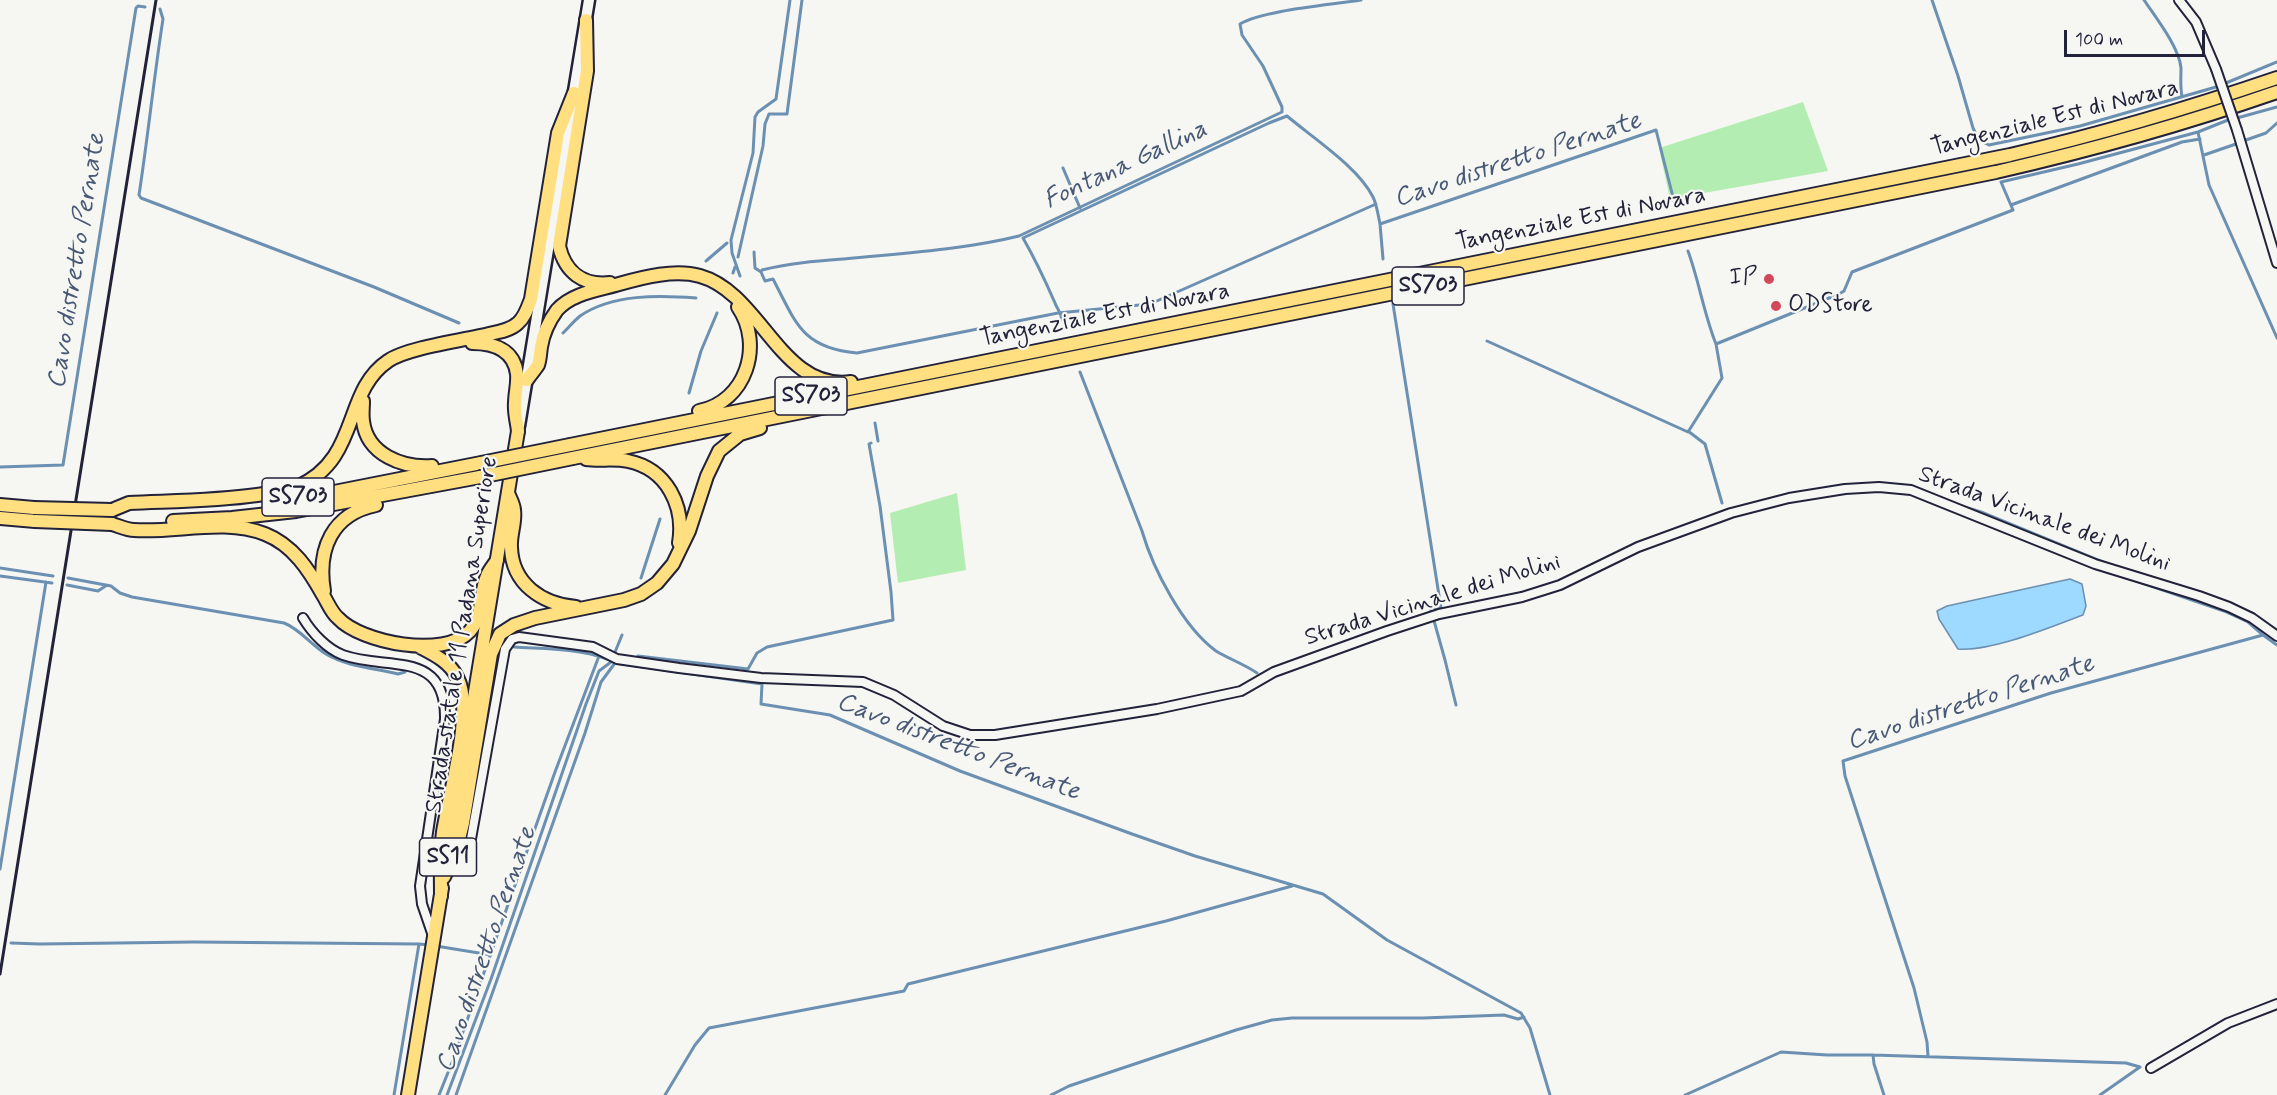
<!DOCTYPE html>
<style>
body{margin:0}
#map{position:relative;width:2277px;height:1095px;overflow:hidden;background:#f6f6f2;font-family:Mynerve,sans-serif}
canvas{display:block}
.scale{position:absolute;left:2064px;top:30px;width:141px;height:27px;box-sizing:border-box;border:3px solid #22223b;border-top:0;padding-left:8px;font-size:18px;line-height:21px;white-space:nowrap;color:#22223b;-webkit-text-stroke:4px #f6f6f2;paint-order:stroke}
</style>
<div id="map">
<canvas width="2277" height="1095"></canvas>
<div class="scale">100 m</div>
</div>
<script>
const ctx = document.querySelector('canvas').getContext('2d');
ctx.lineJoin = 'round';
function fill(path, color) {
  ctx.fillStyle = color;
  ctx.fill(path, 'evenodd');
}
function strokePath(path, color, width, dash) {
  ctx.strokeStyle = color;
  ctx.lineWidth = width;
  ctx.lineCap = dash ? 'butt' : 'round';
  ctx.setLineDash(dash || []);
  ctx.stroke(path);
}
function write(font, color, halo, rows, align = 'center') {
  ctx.font = font + ' Mynerve,sans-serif';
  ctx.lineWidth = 4.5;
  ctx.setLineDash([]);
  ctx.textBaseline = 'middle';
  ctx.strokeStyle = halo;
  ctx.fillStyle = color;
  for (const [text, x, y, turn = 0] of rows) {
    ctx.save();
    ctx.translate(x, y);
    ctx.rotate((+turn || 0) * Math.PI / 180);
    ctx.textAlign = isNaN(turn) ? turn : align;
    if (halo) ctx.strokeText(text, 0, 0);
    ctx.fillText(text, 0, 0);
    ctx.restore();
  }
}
const green = new Path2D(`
 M1803,102L1828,171L1670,199L1659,148Z
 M957,493L966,570L898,583L890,513Z`);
const water = new Path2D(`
 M2070,579L2082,584L2086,606L2083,615C2051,627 1991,652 1958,649L1939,619L1937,611L1947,606Z`);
const stream = new Path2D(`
 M1932,0L1958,76L1973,128L1979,140L1989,145L2080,126L2216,87
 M2144,0C2156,18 2179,47 2181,68C2181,78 2180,86 2182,97
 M160,9L163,19C154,77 148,136 139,195L141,198L374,287L459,323
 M2226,83L2277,62
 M2237,118L2277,107
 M2198,132L2209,185L2277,338
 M2246,140L2266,133L2277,123
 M2204,155L2236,144
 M1063,168L1080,208
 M2011,205L2182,142L2200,139
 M1380,224L1383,259
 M1688,251C1699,281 1704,314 1716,344L1839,294L1844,291L1852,272L2013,210L2001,182L2078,164L2198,132L2228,120
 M754,252L755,268L761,272L765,281L773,279C796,323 802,348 857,353L1058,313L1150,304L1376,204
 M738,257L763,146L765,124L769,114H787L802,0
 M706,261L727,243
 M762,270C789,263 817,261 844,259C903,253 962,250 1019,236L1282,112V107L1263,66L1242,35L1240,24C1264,10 1331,5 1361,0
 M733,273L735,267
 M740,276L732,253L731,240L753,153L755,117L758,112L776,99L790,0
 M1393,304L1441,608L1431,610L1445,660L1456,705
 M1062,320C1061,312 1057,309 1055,303C1045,280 1035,259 1023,238L1269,123L1287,116C1313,138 1358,167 1373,197C1377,205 1378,215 1380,224L1656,130L1674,201
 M563,333C569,327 574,321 580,316C612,294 659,295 696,298
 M1487,341L1688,432L1722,378L1716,344
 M1080,372L1142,531C1153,569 1183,627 1216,651C1229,659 1244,664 1257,673
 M689,393L701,351L717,313
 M875,423L878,441
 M1688,431L1705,444L1722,503
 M0,467L63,465L136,8L138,6L145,7
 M1961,506L1981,512L2105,563V566
 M0,568L53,576
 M2119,575L2224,611L2248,622L2263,635
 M0,576L52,583
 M68,578L111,586L120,593L132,597L284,623C300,629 311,645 326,654C348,667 374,668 398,674L405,672
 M641,578L660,519
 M67,585L98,591L107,585
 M514,647C544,649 579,648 607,659
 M638,656L748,669L757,653L767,647L893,620L891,592L880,506L869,444L871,443
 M0,869L46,582
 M11,943L40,944L194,942L419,944
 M436,946L491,955
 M1873,1055L1874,1064L1884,1095
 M1928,1056L1927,1042L1914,988L1845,776L1843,761L2051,693L2263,635L2277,645
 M394,1095L419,944L430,945
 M439,1095L453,1060L555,772L599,656
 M447,1095L491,979L586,704L599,671L611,662L622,635
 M456,1095L585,733L601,682L615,663L762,684L761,704L830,715L960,771L1132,834L1195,856L1323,894L1387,940L1521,1013L1530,1028L1550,1095
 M665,1095L695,1045L709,1028L904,991L908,984L1166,921L1292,886
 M1051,1095L1069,1086L1236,1030L1272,1020L1292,1018H1423L1504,1015L1518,1019L1524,1017
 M1685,1095L1781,1052L1827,1055H1873L2126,1063L2140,1067
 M2100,1095L2140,1067`);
const minor = new Path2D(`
 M2179,0L2196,22L2216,69
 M2237,130L2277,263
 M303,618C312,633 327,649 343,655C388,671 446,649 445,719L420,886L422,904L433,936
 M453,867L466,851L471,839L505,649L512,639L519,637L593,647L617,659L679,668L761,678L863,682L894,695L943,726L970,735H995L1157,709L1241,691L1274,672L1387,631L1439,614L1522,597L1560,585L1638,547L1731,513L1789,498L1845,489L1879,487L1911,490L2095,564L2199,596L2229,607L2252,618L2277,636
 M2151,1068L2228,1023L2277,1004`);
const secondary = new Path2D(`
 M519,426L589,0`);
const primary = new Path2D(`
 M446,868L518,431
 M408,1095L442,888`);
const trunk = new Path2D(`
 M586,20L587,71L559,246C565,272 583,286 610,283
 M472,343C493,343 514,349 517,374C518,384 515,393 515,403C514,412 517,422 518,431
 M527,380C530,375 535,370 538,365C540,360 540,353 541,347C543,334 549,321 557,310C572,293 599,290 619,284C644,277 675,269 700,276C761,293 781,392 851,382
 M363,401C363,407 362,414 363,421C367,455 403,468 432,466
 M699,411C746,402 764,345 738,307
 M570,445L2010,155C2101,134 2189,108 2277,78
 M573,458L1996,172C2092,150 2185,124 2277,92
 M586,459C600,461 614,458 628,461C667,469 685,506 679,543
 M508,493C510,498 514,505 514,510C516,522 510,535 511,547C512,584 542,604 576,607
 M276,500L329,493L481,463
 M0,505L34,508
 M112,510L129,503C171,501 215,501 257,495C270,493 284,492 297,487C361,459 342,392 388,361C406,348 464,340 489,334C499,332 511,330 518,323C525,317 528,307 531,299L558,133L574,93
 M0,518L35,521
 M173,521L232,518L296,511L480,477
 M112,524C119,526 127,530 134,530C177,533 224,518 265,534C293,545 309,570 323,595C328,603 331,612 338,618C361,643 445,659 470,631C484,615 479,594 487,576C489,570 494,565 497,560
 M324,591C317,549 332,514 376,505
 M418,646C433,654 449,661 457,677C475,709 449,794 443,832C440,853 441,875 441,896
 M444,877L456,851L463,823L491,654L500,634L514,625L535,618L624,600L641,594L657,583L673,564L689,531L707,476L719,451L740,434L760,428`);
const rail = new Path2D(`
 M0,974L156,0`);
const minorBridge = new Path2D(`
 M2216,69L2237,130`);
const trunkBridge = new Path2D(`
 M481,463L570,445
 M480,477L573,458
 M34,508L112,510
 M35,521L112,524`);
const markers = [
 [1769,279,6,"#d1495b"],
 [1776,306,6,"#d1495b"]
];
const shields = [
 [1428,286,72],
 [811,396,72],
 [298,497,72],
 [448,857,57]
];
const shieldNames = [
 ["SS703",1428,286],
 ["SS703",811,396],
 ["SS703",298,497],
 ["SS11",448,857]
];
const streetNames = [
 ["Tangenziale Est di Novara",2055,119,-14],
 ["Tangenziale Est di Novara",1581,220,-11],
 ["Tangenziale Est di Novara",1105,316,-11],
 ["Strada Vicinale dei Molini",2044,520,20],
 ["Strada Vicinale dei Molini",1433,601,-17],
 ["Strada statale 11 Padana Superiore",463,635,-81]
];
const poiNames = [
 ["IP",1757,279],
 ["ODStore",1788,306,"left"]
];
const waterNames = [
 ["Cavo distretto Pernate",1518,161,-18],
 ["Fontana Gallina",1126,166,-25],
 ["Cavo distretto Pernate",78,261,-81],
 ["Cavo distretto Pernate",1971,704,-18],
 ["Cavo distretto Pernate",958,748,21],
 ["Cavo distretto Pernate",488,950,-71]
];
fill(green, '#b4edb1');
fill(water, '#9edaff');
strokePath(water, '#6c90b1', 1.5);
strokePath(stream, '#6c90b1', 3);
strokePath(minor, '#22223b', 12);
strokePath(secondary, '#22223b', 15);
strokePath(primary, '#22223b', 16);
strokePath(trunk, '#22223b', 16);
strokePath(minor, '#f6f6f2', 8);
strokePath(secondary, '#f6f6f2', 10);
strokePath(primary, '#ffdf80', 12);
strokePath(trunk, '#ffdf80', 12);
strokePath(rail, '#22223b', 3);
strokePath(minorBridge, '#22223b', 12, []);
strokePath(trunkBridge, '#22223b', 16, []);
strokePath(minorBridge, '#f6f6f2', 8);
strokePath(trunkBridge, '#ffdf80', 12);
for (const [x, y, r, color] of markers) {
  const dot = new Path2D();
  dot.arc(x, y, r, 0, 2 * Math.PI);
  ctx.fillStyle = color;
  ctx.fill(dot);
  strokePath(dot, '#f6f6f2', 2);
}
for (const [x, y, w] of shields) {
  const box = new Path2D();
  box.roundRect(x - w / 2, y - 19, w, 38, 4.5);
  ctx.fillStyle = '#f6f6f2';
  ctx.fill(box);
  strokePath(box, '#22223b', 1.5);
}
write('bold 22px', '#22223b', null, shieldNames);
write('24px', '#22223b', '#f6f6f2', streetNames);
write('24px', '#22223b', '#f6f6f2', poiNames, 'right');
write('italic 26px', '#475976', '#f6f6f2', waterNames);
</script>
